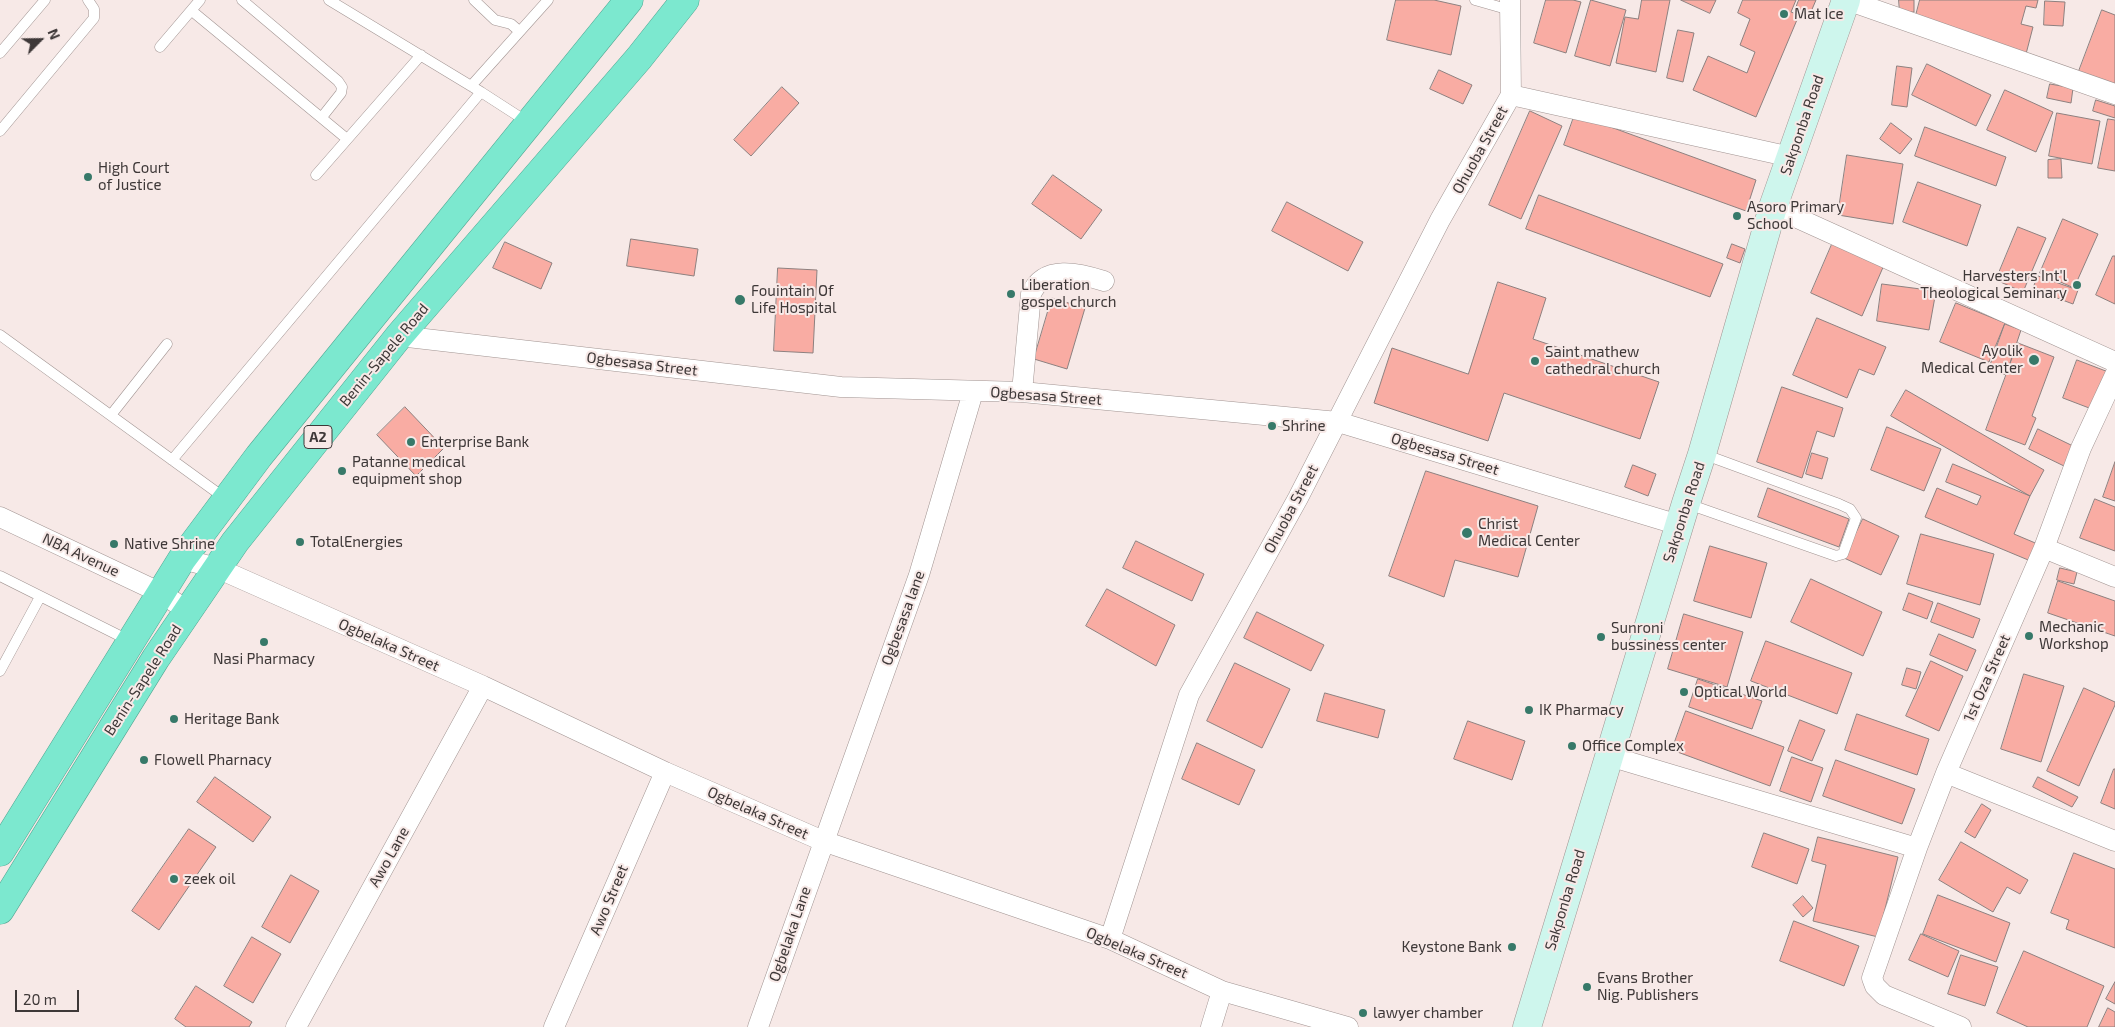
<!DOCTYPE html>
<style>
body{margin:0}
#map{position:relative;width:2115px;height:1027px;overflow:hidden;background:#f7e9e7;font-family:"Exo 2",sans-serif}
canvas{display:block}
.north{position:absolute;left:15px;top:15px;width:50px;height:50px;-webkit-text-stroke:4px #f7e9e7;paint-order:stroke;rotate:67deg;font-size:14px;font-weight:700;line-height:20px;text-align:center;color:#3e3838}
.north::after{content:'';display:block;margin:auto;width:18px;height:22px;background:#3e3838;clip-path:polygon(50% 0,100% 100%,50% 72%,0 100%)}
.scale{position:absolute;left:15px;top:990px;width:64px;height:22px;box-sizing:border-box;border:2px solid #3e3838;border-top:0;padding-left:6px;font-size:15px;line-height:18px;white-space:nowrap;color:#3e3838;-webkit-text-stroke:4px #f7e9e7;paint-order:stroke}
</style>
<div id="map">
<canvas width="2115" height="1027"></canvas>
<div class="north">N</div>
<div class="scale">20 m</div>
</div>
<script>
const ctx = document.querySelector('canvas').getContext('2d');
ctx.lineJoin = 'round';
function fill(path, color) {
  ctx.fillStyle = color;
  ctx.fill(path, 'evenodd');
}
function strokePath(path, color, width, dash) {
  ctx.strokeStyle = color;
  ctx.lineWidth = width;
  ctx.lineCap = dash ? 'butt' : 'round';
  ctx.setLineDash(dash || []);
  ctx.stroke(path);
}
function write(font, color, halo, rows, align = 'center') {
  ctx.font = font + ' "Exo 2",sans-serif';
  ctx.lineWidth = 4;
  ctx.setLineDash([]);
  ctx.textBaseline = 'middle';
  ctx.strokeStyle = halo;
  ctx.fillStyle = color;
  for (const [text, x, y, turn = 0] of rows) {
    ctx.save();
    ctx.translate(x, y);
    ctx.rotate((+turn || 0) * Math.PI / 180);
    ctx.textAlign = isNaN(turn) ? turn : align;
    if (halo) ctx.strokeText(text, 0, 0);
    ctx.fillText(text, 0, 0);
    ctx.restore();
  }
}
const building = new Path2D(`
 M1396,0H1434L1461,6L1451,55L1387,40Z
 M1546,0H1573L1581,2L1566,53L1534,43Z
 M1591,0L1626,10L1610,66L1575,56Z
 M1642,0H1670L1656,72L1616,63L1625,17L1638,19Z
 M1681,0H1716L1710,13Z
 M1743,0H1796L1791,12L1799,15L1756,117L1693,90L1708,56L1747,73L1755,52L1740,45L1750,19L1738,13Z
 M1799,0H1816L1810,14L1796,8Z
 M1899,0H1914V12L1900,13Z
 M1920,0H2038L2036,8L2026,6L2021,24L2033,27L2026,54L1914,23Z
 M2045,1L2065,2L2063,26L2044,25Z
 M2102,10L2115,15V94L2076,79Z
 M1678,30L1694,33L1683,82L1667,78Z
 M1927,64L1991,95L1976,126L1912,95Z
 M1897,66L1912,68L1907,107L1892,105Z
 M1439,70L1472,85L1463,104L1430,89Z
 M2050,84L2073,88L2071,103L2047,98Z
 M782,87L799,103L751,156L734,140Z
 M2005,90L2053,112L2036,152L1987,130Z
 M2096,100L2115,106V118L2093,111Z
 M1530,111L1562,126L1521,219L1489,205Z
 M2057,113L2100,121L2092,164L2049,156Z
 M1575,114L1756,180L1746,211L1564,145Z
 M2108,119L2115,120V171L2098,168Z
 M1891,123L1912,139L1900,154L1880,139Z
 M1925,127L2006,157L1996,186L1915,156Z
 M1847,155L1903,164L1893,224L1838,215Z
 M2061,159L2062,178H2048V160Z
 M1053,175L1102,210L1081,239L1032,204Z
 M1918,182L1981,205L1967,246L1903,222Z
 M1539,195L1723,264L1710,297L1526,229Z
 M1287,202L1363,242L1348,271L1272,231Z
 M2063,219L2098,234L2074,288L2040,273Z
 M2018,227L2046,238L2023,292L1996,280Z
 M631,239L698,249L694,276L627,266Z
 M505,242L552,263L541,289L493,268Z
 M1833,242L1884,265L1862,316L1811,293Z
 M1732,244L1745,249L1740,263L1727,258Z
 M2113,256H2115V304L2096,295Z
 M778,268L817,270L813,353L774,351Z
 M2038,276L2078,290L2073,304L2033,289Z
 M1498,282L1546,298L1533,339L1659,382L1640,439L1504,393L1488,441L1374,403L1392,348L1468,374Z
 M1882,284L1936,291L1929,330L1877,321Z
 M1052,298L1085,308L1067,369L1034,359Z
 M1956,303L2005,323L1989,362L1940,342Z
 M1817,318L1886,347L1874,375L1859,369L1847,398L1793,375Z
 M2005,324L2021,330L2006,375L1989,369Z
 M2018,343L2054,357L2032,416L2036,418L2025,445L1986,430Z
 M2077,360L2111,373L2097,411L2063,398Z
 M1782,387L1843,408L1834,437L1817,431L1802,478L1757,462Z
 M1906,390L2044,470L2030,496L1891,416Z
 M405,407L444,448L416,476L377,435Z
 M1887,427L1941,449L1924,491L1871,470Z
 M2038,429L2073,446L2064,466L2029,449Z
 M1812,453L1828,458L1822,479L1806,474Z
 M2115,462V501L2103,497Z
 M1953,464L2030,496L2014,534L2040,545L2033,562L1925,517L1937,488L1977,505L1981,496L1946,482Z
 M1633,465L1656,474L1648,496L1625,487Z
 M1426,471L1538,506L1518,577L1455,560L1444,597L1389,576Z
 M1768,488L1849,519L1839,547L1758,517Z
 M2095,499L2115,507V551L2080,538Z
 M1863,519L1899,536L1881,575L1844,558Z
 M1921,534L1994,554L1980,605L1907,584Z
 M1136,541L1204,574L1192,601L1123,568Z
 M1710,546L1767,563L1751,618L1694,601Z
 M2060,568L2077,572L2074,584L2057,580Z
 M1811,579L1882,612L1863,656L1791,622Z
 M2058,581L2115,601V636L2048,613Z
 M1107,589L1175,625L1156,666L1086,626Z
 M1909,593L1933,602L1927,619L1903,610Z
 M1938,603L1980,619L1973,638L1931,622Z
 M1257,612L1324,645L1311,671L1244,638Z
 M1684,614L1743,632L1727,687L1668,669Z
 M1939,634L1976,650L1967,671L1930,655Z
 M1766,641L1852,673L1837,714L1751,681Z
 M1931,661L1963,676L1939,731L1906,716Z
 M1235,663L1290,689L1262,748L1207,721Z
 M1907,668L1921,672L1916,689L1902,685Z
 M2024,674L2064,686L2041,762L2001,749Z
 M1698,679L1762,701L1752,729L1689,707Z
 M2084,688L2115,702V705L2079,786L2047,771Z
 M1325,693L1385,710L1378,738L1317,721Z
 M1686,711L1784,747L1770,786L1672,750Z
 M1857,714L1929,739L1917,775L1845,750Z
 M1800,720L1825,730L1812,761L1788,751Z
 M1468,721L1525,741L1512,780L1454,759Z
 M1197,743L1255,770L1239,805L1182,779Z
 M1792,757L1823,768L1811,802L1780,791Z
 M1836,760L1915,789L1902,824L1823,796Z
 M2114,769H2115V809L2101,803Z
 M215,777L271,817L253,842L197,802Z
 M2038,777L2078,797L2072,807L2033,787Z
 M1982,804L1991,810L1975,838L1965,832Z
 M189,829L216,847L159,930L132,911Z
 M1764,833L1809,849L1797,884L1752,867Z
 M1818,837L1898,857L1878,937L1813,921L1826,865L1812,861Z
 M1961,842L2028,880L2020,894L2007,887L1993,912L1939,880Z
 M2074,853L2115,869V948L2066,929L2069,920L2051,913Z
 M291,875L319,891L290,943L262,927Z
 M1938,895L2010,923L1996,962L1923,934Z
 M1803,896L1813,908L1803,917L1793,905Z
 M1794,921L1859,946L1844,986L1780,961Z
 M1921,934L1959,951L1948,977L1909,960Z
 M252,937L281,954L253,1003L224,986Z
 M2024,951L2104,986L2087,1027H2028L1997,1013Z
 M1961,955L1998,967L1985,1006L1948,994Z
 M2115,982V1004L2106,999Z
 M196,986L252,1022L249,1027H186L175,1019Z
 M2108,1008L2115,1012V1027H2099Z`);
const service = new Path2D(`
 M242,0L338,81L342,87L341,93L322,117
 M329,0L481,92L529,123
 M474,0L495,20L511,24L519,31
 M1475,0L1510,10
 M192,11L347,139
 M160,47L200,0
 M0,53L45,0
 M471,86L548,0
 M0,131L94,18V9L88,0
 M316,175L421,55
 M0,335L226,499
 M111,415L167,344
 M172,460L481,92
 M1688,504L1836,556L1843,554L1856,518L1850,509L1839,504L1703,454
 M0,576L130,641
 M0,671L40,597`);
const minor = new Path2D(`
 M1847,0L2115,94
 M1511,95L1791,157
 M1773,207L2115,362
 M399,336L841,387L1022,392L1338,422L1679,525
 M1022,392L1031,294C1044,264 1079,273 1104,281
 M0,517L161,593L188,611
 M2044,548L2115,577
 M182,559L217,568L483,686L665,772L823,841L1110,939L1222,991L1348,1027
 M1609,756L1917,848
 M1946,773L2115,841
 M1110,939L1189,695L1298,498L1440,220L1511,95L1510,0
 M296,1027L483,686
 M554,1027L665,772
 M758,1027L919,575L973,392
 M1211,1027L1222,991
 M1961,1027L1884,995L1875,986L1872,978L1917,848L1946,773L2044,548L2081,448L2115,375`);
const secondary = new Path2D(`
 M1527,1027L1686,503L1702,454L1773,207L1846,0`);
const trunk = new Path2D(`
 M0,852L182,559L259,456L629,0
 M0,910L156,658L235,542L399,336L639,58L685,0`);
const markers = [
 [1784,14,5,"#377969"],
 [88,177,5,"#377969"],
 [1737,216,5,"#377969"],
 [2077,285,5,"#377969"],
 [1011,294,5,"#377969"],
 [740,300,6,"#377969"],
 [2034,360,6,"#377969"],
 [1535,361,5,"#377969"],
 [1272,426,5,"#377969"],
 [411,442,5,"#377969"],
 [342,471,5,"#377969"],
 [1467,533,6,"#377969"],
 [300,542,5,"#377969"],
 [114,544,5,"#377969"],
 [2029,636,5,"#377969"],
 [1601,637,5,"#377969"],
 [264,642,5,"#377969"],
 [1684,692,5,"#377969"],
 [1529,710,5,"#377969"],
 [174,719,5,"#377969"],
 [1572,746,5,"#377969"],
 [144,760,5,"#377969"],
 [174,879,5,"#377969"],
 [1512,947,5,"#377969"],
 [1587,987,5,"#377969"],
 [1363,1013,5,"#377969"]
];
const shields = [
 [318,437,28]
];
const shieldNames = [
 ["A2",318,437]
];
const poiNames = [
 ["Mat Ice",1794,14],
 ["High Court",98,168],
 ["of Justice",98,185],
 ["Asoro Primary",1747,207],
 ["School",1747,224],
 ["Harvesters Int'l",2067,276,"right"],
 ["Theological Seminary",2067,293,"right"],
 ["Liberation",1021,285],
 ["gospel church",1021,302],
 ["Fouintain Of",751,291],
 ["Life Hospital",751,308],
 ["Ayolik",2023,351,"right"],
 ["Medical Center",2023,368,"right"],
 ["Saint mathew",1545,352],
 ["cathedral church",1545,369],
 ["Shrine",1282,426],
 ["Enterprise Bank",421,442],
 ["Patanne medical",352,462],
 ["equipment shop",352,479],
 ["Christ",1478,524],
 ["Medical Center",1478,541],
 ["TotalEnergies",310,542],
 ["Native Shrine",124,544],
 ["Mechanic",2039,627],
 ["Workshop",2039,644],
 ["Sunroni",1611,628],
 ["bussiness center",1611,645],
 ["Nasi Pharmacy",264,659,"center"],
 ["Optical World",1694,692],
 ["IK Pharmacy",1539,710],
 ["Heritage Bank",184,719],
 ["Office Complex",1582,746],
 ["Flowell Pharnacy",154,760],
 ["zeek oil",184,879],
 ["Keystone Bank",1502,947,"right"],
 ["Evans Brother",1597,978],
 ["Nig. Publishers",1597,995],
 ["lawyer chamber",1373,1013]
];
const streetNames = [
 ["Sakponba Road",1802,125,-71],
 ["Ohuoba Street",1480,150,-61],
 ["Benin-Sapele Road",384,355,-50],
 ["Ogbesasa Street",642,364,7],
 ["Ogbesasa Street",1046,396,4],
 ["Ogbesasa Street",1445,454,17],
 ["Ohuoba Street",1291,509,-62],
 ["Sakponba Road",1684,512,-72],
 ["NBA Avenue",81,555,25],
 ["Ogbesasa lane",903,618,-70],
 ["Ogbelaka Street",389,645,24],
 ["1st Oza Street",1987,678,-66],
 ["Benin-Sapele Road",143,680,-57],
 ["Ogbelaka Street",758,813,24],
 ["Awo Lane",389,857,-61],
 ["Awo Street",609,900,-67],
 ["Sakponba Road",1565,900,-73],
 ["Ogbelaka Lane",790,934,-71],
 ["Ogbelaka Street",1137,953,23]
];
fill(building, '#f9aca3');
strokePath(building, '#8d807f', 1);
strokePath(service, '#a19492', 11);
strokePath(minor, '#a19492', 21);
strokePath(secondary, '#a19492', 29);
strokePath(trunk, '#52a692', 29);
strokePath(service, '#fff', 10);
strokePath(minor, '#fff', 20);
strokePath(secondary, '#cef6ed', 28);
strokePath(trunk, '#7ce8cf', 28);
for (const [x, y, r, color] of markers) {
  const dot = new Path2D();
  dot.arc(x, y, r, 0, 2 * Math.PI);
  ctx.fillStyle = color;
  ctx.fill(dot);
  strokePath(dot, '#f7e9e7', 2);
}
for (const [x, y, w] of shields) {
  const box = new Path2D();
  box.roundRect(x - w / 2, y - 11.5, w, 23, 4);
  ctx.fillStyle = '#f7e9e7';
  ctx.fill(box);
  strokePath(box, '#3e3838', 1);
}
write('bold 14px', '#3e3838', null, shieldNames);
write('15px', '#3e3838', '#f7e9e7', poiNames, 'left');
write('15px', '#3e3838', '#f7e9e7', streetNames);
</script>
